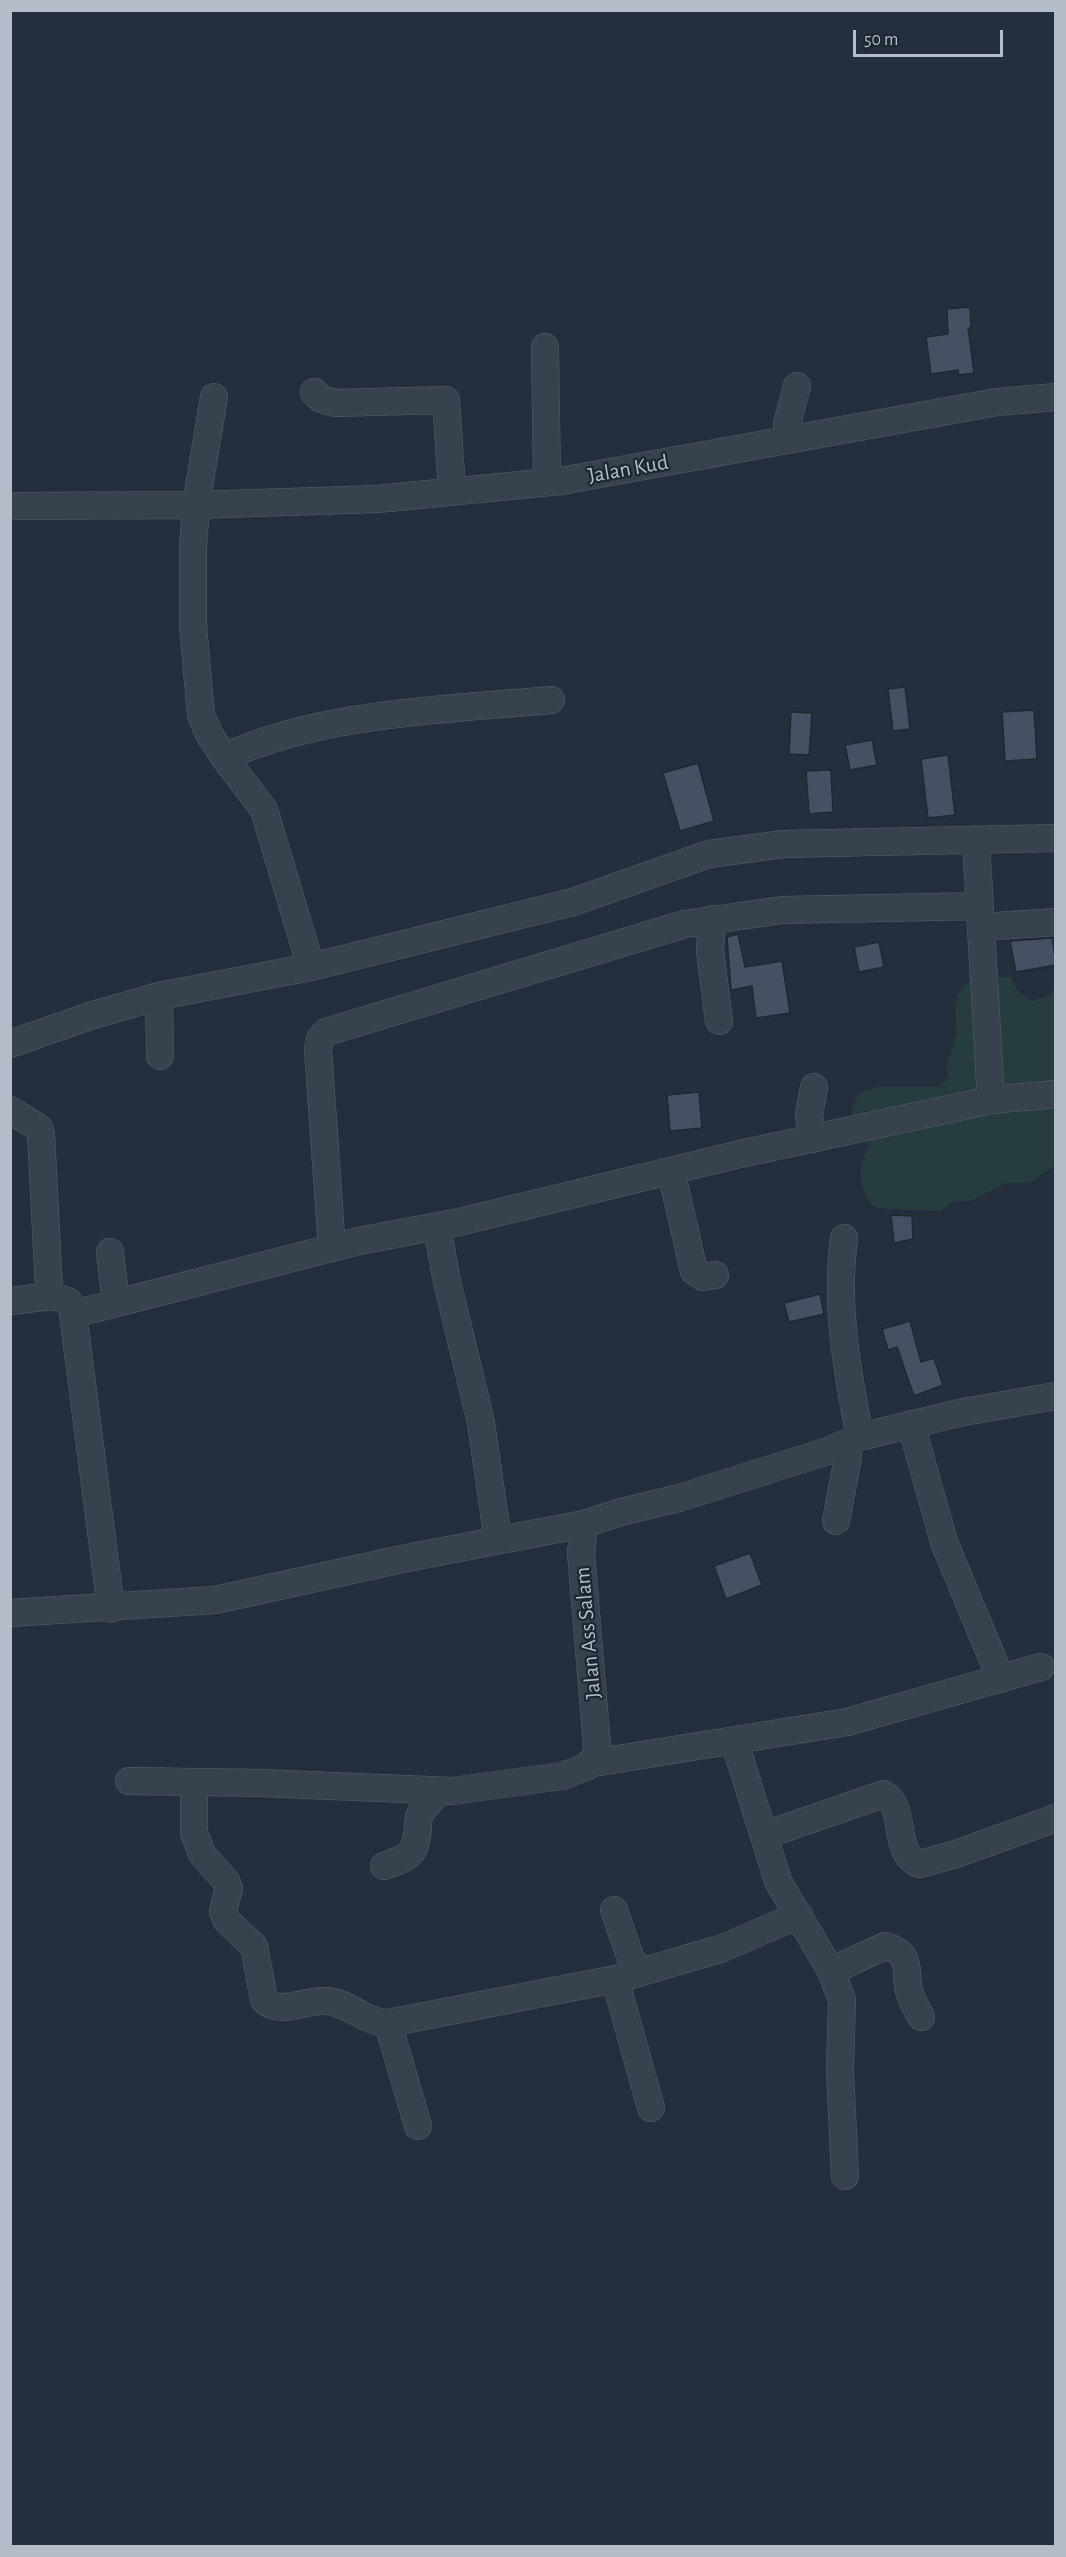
<!DOCTYPE html>
<style>
body{margin:0}
#map{position:relative;width:1066px;height:2557px;overflow:hidden;background:#242f3e;font-family:"Alegreya Sans",sans-serif}
canvas{display:block}
.frame{position:absolute;inset:0;border:12px solid #b4bcc9;pointer-events:none}
.scale{position:absolute;left:853px;top:30px;width:150px;height:27px;box-sizing:border-box;border:3px solid #b4bcc9;border-top:0;padding-left:8px;font-size:18px;line-height:21px;white-space:nowrap;color:#b4bcc9;-webkit-text-stroke:4px #1d2633;paint-order:stroke}
</style>
<div id="map">
<canvas width="1066" height="2557"></canvas>
<div class="frame"></div>
<div class="scale">50 m</div>
</div>
<script>
const ctx = document.querySelector('canvas').getContext('2d');
ctx.lineJoin = 'round';
function fill(path, color) {
  ctx.fillStyle = color;
  ctx.fill(path, 'evenodd');
}
function strokePath(path, color, width, dash) {
  ctx.strokeStyle = color;
  ctx.lineWidth = width;
  ctx.lineCap = dash ? 'butt' : 'round';
  ctx.setLineDash(dash || []);
  ctx.stroke(path);
}
function drawText(font, color, halo, rows, align = 'center') {
  ctx.font = font + ' "Alegreya Sans",sans-serif';
  ctx.lineWidth = 4.5;
  ctx.setLineDash([]);
  ctx.textBaseline = 'middle';
  ctx.strokeStyle = halo;
  ctx.fillStyle = color;
  for (const [text, x, y, turn = 0] of rows) {
    ctx.save();
    ctx.translate(x, y);
    ctx.rotate((+turn || 0) * Math.PI / 180);
    ctx.textAlign = isNaN(turn) ? turn : align;
    if (halo) ctx.strokeText(text, 0, 0);
    ctx.fillText(text, 0, 0);
    ctx.restore();
  }
}
fill(new Path2D(`
 M999,977H1010L1019,993L1034,1001L1051,995L1055,986L1056,1164L1030,1183H1006L970,1201L952,1202L942,1211L886,1209L872,1206C858,1184 856,1166 871,1145C850,1130 846,1115 859,1093L876,1087H940L948,1077C946,1056 952,1054 956,1036C959,1018 948,1002 964,986C974,976 988,983 999,977Z`), '#263c3f');
const building = new Path2D(`
 M970,307L971,328H968L974,373L959,375L958,370L931,374L926,337L948,334L947,309Z
 M905,687L910,729L893,731L888,689Z
 M1034,710L1037,759L1005,761L1002,712Z
 M791,712L812,713L809,755L789,754Z
 M872,740L877,765L850,770L845,745Z
 M948,755L955,815L928,818L921,759Z
 M698,763L714,821L680,831L663,773Z
 M831,770L833,812L809,814L806,771Z
 M738,934L745,967L782,961L790,1013L756,1018L752,986L731,990L727,937Z
 M1052,938L1056,965L1016,972L1010,941Z
 M879,942L884,967L859,972L854,947Z
 M699,1092L702,1128L670,1131L667,1095Z
 M891,1215L912,1216L913,1239L894,1243Z
 M820,1294L824,1314L789,1322L784,1303Z
 M910,1321L921,1362L934,1358L943,1385L914,1396L897,1347L888,1350L882,1329Z
 M750,1553L762,1585L726,1599L714,1566Z`);
fill(building, '#455162');
strokePath(building, '#1f2835', 1.5);
const minor = new Path2D(`
 M545,347L547,482
 M314,392L321,399L335,403L446,400L452,491
 M214,397L196,505L193,548V625L201,715L209,734L224,757L264,810L311,967
 M788,439L787,424L797,386
 M10,506L196,505L377,499L561,481L997,402L1056,397
 M224,757C325,712 442,710 551,700
 M976,841L991,1100
 M712,919L710,951L719,1021
 M981,927L1056,922
 M159,996L160,1056
 M10,1044L90,1016L159,996L311,967L573,902L709,854L784,844L1056,838
 M10,1110L39,1128L41,1134L49,1289L52,1296L68,1301L72,1306L111,1609
 M812,1139L809,1115L814,1087
 M671,1171L694,1271L703,1277L715,1275
 M437,1226L446,1277L481,1423L498,1540
 M844,1238C835,1306 847,1370 860,1437
 M332,1248L318,1050L320,1039L326,1032L685,924L782,910L980,906
 M110,1252L116,1303
 M10,1301L52,1296
 M74,1314L359,1241L459,1222L740,1154L991,1100L1056,1094
 M911,1424L944,1542L1001,1679
 M836,1521L848,1457V1443
 M10,1613L215,1600L407,1558L584,1524L621,1512L679,1498L825,1452L860,1437L963,1412L1056,1396
 M734,1740L778,1881L831,1971L842,2000L840,2071L845,2176
 M593,1763L847,1722L1041,1667
 M129,1781L262,1783L452,1791L562,1776L586,1767L597,1755V1746L581,1553L584,1524
 M194,1782V1833L202,1854L226,1881L229,1888L223,1912L227,1921L254,1946L264,2000C281,2016 306,1999 327,2001C349,2003 366,2023 388,2023L621,1978L723,1948L799,1915
 M765,1835L884,1794C908,1808 891,1854 920,1864L956,1854L1056,1818
 M384,1866C410,1857 415,1856 418,1828C418,1823 418,1818 420,1814C425,1804 433,1803 435,1791
 M614,1910L632,1962L645,1971
 M831,1971L885,1946C914,1954 904,1971 909,1991C911,2000 917,2009 921,2017
 M615,1979L651,2108
 M388,2023L418,2126`);
strokePath(minor, '#565f6c', 28);
strokePath(minor, '#38414e', 27);
drawText('22px', '#b4bcc9', '#1d2633', [
 ["Jalan Kud",628,469,-10],
 ["Jalan Ass Salam",588,1633,-95]
]);
</script>
